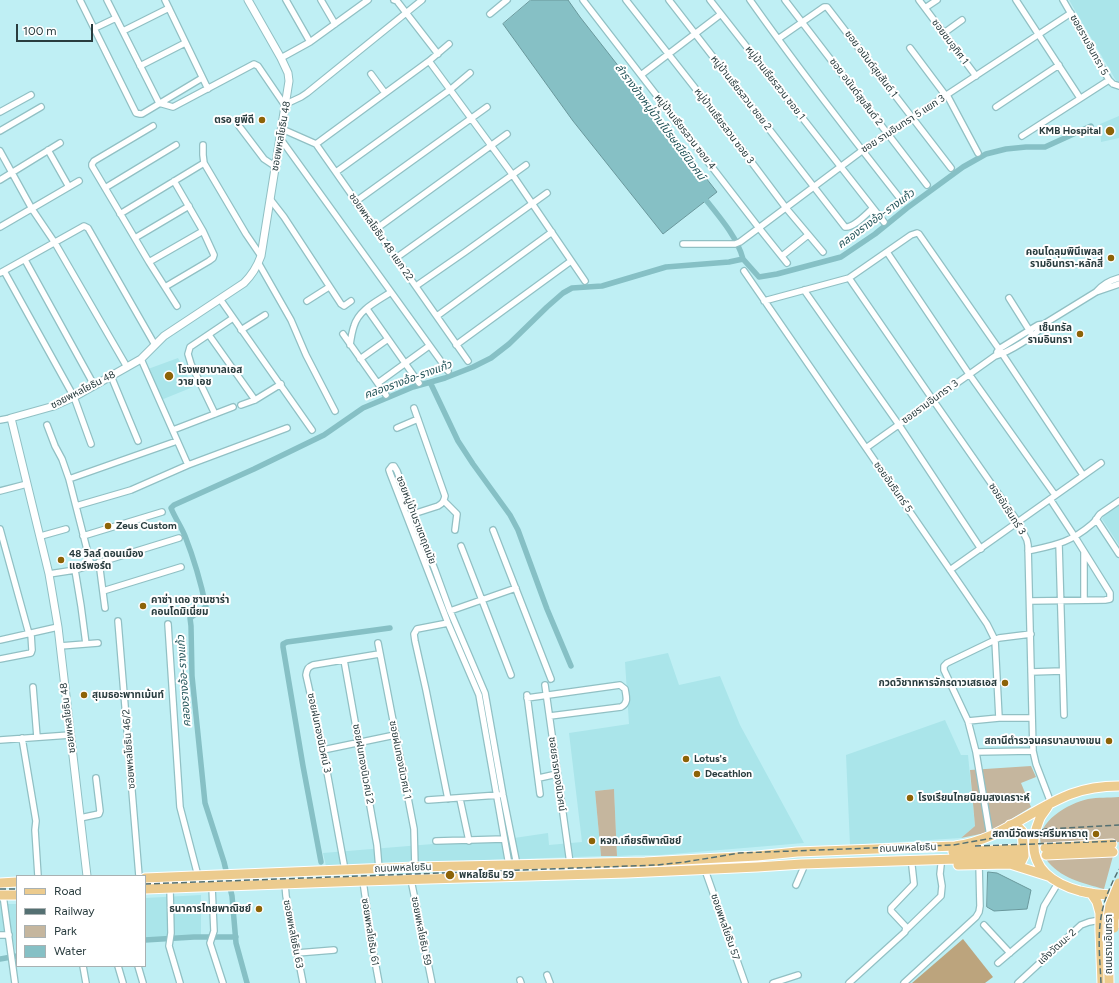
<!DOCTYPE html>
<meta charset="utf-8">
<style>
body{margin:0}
#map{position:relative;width:1119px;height:983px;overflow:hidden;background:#bfeff4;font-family:Figtree,sans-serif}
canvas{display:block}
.legend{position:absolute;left:16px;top:875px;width:130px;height:92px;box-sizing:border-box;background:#fff;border:1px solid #a9b1b2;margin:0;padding:5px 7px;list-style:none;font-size:12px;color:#293c3e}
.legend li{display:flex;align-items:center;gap:8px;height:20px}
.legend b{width:20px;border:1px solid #a9b1b2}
.scale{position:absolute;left:16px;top:24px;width:77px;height:18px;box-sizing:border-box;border:2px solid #293c3e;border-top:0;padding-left:5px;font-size:12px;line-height:14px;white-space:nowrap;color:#293c3e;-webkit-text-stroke:3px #fff;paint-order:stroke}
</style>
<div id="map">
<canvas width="1119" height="983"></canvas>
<ul class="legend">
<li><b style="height:5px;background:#eccb8e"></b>Road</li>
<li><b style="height:5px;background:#547072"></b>Railway</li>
<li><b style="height:11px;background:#c5b69e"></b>Park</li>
<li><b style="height:11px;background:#86c0c5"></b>Water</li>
</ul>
<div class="scale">100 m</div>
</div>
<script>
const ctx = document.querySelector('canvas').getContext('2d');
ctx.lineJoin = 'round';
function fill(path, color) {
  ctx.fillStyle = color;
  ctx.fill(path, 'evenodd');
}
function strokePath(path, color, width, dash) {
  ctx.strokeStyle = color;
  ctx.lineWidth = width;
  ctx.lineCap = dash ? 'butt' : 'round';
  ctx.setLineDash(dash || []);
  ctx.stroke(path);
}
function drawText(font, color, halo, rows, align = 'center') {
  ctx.font = font + ' Figtree,"Noto Sans Thai",sans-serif';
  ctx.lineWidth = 4;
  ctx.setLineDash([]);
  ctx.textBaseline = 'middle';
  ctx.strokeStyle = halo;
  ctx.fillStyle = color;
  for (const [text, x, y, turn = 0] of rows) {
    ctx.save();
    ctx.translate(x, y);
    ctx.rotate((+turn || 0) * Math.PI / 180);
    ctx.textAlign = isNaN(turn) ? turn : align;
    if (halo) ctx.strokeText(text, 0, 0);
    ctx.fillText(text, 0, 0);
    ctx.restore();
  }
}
fill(new Path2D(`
 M1069,0H1119V84H1118Z
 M1119,116V138L1101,142L1100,124Z
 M178,358L193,387L161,400L148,369Z
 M1119,505V545L1102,519L1104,515Z
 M668,653L679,685L720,676L740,725L804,843L660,855H636L617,856L614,789L595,791L601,856L326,866L323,853L433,844V839L465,838L467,843L514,838L548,833L549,845L582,842L569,733L629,724L625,662Z
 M945,720L961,755H968L975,826L961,838L850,845L846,755Z
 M201,895V935L145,939V898Z
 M0,904H17V953H16L11,932H0Z`), '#aae5ea');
fill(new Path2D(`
 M1031,766L1036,777L1021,783L1031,807L990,832L961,838L975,826L970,770Z
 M614,789L617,856H601L595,791Z
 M1119,797V842L1041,845C1035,822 1069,803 1088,799C1098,797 1109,798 1119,797Z
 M1113,856L1104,889C1083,883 1059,878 1046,859Z`), '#c5b69e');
fill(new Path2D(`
 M963,939L993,977L985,983H912Z`), '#bca47d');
const water = new Path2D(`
 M531,0H568L580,17L717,192L663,234L573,121L503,24Z
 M988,872L997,873L1031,890L1027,909L994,911L987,907Z`);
fill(water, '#86c0c5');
strokePath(water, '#6a989c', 1);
strokePath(new Path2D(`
 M702,195C717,214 737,236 743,259
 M430,382L458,441L473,464L510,515L518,530L547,609L571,666
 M321,862L303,766L283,647V644L287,642L390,628
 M145,940L194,937H236
 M0,959L17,956
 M247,983L236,943L232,896L224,862L205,803L192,676L191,626L190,618L206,607C201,583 194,559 185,536C181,526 175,518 171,508L174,505L254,469L324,435L363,408L413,387L445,378L473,367L491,358L509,344L547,307L563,293L572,288L602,286L666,267L729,262L743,259L759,277L777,274L841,257L875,234L907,208L963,167L986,154L1006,149L1026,147H1045L1091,126`), '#86c0c5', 5.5);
const minor = new Path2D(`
 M80,0L136,113L140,114H142L202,78
 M107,0L159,103
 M165,0L208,89
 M286,0L310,42
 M321,0L335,24
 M394,0L397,1L438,54
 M583,0L759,228L787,263
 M626,0L717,116L786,208L823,252
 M669,0L845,227C854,228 866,214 873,208
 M710,0L884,222
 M750,0C798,68 850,135 902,201
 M785,0L927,185
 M919,0L976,76
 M1016,0L1080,98
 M1063,0L1109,80L1113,84L1119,86
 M925,8L937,0
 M490,14L507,0
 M95,28L116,18
 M123,31L169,8
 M944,33L962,20
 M778,39L824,7H827L951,168
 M910,48L946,96
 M281,58L310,42L368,0
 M429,61L512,174L585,281
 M140,66L185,43
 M371,74L385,93
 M641,75L721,14
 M947,95L978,153
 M159,103L173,107L254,64L258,66L286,107
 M286,104L301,97L307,93L422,0
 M996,107L1059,65
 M0,112L31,95
 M153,126L94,161L92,164V166L149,262L177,306
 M239,126L264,159L276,167
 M282,129L316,144L468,361
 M0,131L41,107
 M1022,136L1109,80
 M280,138L448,371
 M316,144L429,61L449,44
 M203,145V155L204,163L246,234L261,256
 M48,150L69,187
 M0,151L32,209L55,243L127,367
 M336,172L451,89L470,73
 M0,180L60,143
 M105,188L176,145
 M270,199L284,217L341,304L344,306L351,301
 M355,202L487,107
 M120,214L204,163
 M0,227L79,181
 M376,229L507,134
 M135,238L189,206
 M683,244H735L740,242L863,150L1071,13
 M887,252L969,374L1055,495
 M782,256L808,235
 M396,258L526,165
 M25,260L94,385
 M149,262L203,231
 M259,264L291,320L306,355L335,411
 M4,271L74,397L91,444
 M744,271L966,593L987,624L995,640L999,718
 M0,273L84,226L88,228L155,345
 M849,278L933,400L1018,522L1027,540L1028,545L1033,751L1036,764L1051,803
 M416,286L465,252L547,193
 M165,287L209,261L213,258L214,255L203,231L174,181
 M804,290L899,425L981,549
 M1096,292C1103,284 1109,281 1119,278
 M1009,298L1031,333
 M220,299L312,430
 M307,301L329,287
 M764,301L849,278L911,235L917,233L919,234L999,349L1083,475
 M367,309L419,383
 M437,316L552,232
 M241,330L265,315
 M343,334L386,395
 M209,335L255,400
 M350,345C351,338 352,332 354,326C359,309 378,301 391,292
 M456,345L571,261
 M997,352L999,349L1033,328L1038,325L1044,324
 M141,359L188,465
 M360,359L388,339
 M111,376L138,441
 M378,383L429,346
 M241,405L255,400L281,384
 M215,414L191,364L188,354L190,347L233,318
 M0,420L11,418
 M47,425L55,446L62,459L69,479L91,565
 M397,428L418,419
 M173,430L233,407
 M866,448L995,356C1007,353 1038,335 1044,324L1096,292L1119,284
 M69,479L177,441
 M0,491L27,484
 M444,501L457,514L455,530
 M76,506L131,490L188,465L287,428
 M410,515L438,506C443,503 444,501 445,496L414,408
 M1096,519L1119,554
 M0,529L29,634
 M493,530L551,679
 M41,536L66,529
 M83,536L162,512
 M1059,544L1064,715
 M461,546L511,675
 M1028,551C1055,545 1070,543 1092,524C1096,521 1097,517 1100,514L1119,501
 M1084,552V600
 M99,562L105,608
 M75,570L81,606L86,644
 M950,570L1101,463
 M49,574L75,570L179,538
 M103,591L181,567
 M1030,601L1105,600L1110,599V593L1075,537L1050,499
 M450,611L516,588
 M118,621L139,876
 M168,624L180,807L198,876
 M0,640L58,627
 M378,643L414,829L415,867
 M60,646L98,643
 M0,659L31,653L32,650L31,634
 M344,660L377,845L379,869
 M1031,672L1062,671
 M545,685L570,863
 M33,687L37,737
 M527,695L540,794
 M527,698L620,685L625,689C626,696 629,703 621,707L550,716
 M968,721L999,718H1032
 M22,738L36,821L35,830L38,876
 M0,740L70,735
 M323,750L395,735
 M976,752L1033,751
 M539,778L557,774
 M448,799L426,690L415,641L414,634L417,629L448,623
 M460,799L469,841
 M428,800L499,795
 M80,818L99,814L100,811L96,778
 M990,836L976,752L968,721L944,670V666L947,663L999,638L1031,634
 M436,841L504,839
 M509,865L479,695L448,623L390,473L389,470L392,466H394L397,471L413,514L435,570L450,611L485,693L503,795L517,865
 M345,870L323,750L306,675C307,669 308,667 313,665L379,654
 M705,870L745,983
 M411,880L432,983
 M363,881L372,945L379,983
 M285,884L286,896L303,983
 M796,885L803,869
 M212,887L214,931L210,943L223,983
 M170,888L171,933L169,946L180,983
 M3,895L15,983
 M984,925L1010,953
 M906,930L941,896L942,886L940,874L941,865
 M0,935H9
 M297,953L334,950
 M998,963L1038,929L1044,906L1058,883
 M83,966L86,983
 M118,966L123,983
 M138,966L143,983
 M547,975L550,983
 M520,980L521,983
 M773,983L798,975
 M849,983L905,932L906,927L891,911V908L914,884L912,866
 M904,983L976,917L979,912L980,906L979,864
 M1018,983L1081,925L1089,922L1100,920`);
const tertiary = new Path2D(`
 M87,876L58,627L49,574L11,418L54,406L74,397L127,367L141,359L164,336L244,283C252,275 257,267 261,256L289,81L288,73L281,58L248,0`);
const primary = new Path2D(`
 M1048,806C1046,810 1042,814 1040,818C1037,825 1035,832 1034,839C1031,869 1054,884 1080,891C1093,894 1105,896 1119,894
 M1010,825L1019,828L1022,831L1024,856L1021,862L1012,864
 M1045,848L1112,844
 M953,852L1017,849
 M1046,855L1113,852
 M958,865L1010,864L1048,876
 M145,878L415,867L645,862L757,856L797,852L955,846C998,841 1031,809 1071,794C1087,788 1103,786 1119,786
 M0,883L17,882
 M145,889L363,881L627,873L757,867L802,864L1018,857
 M1091,893L1097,902L1100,913V930L1102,983
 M0,895H17`);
strokePath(minor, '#91c0c4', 8);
strokePath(tertiary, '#91c0c4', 9);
strokePath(primary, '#fff', 11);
strokePath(minor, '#fff', 5.5);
strokePath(tertiary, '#fff', 7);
strokePath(primary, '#eccb8e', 9);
strokePath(new Path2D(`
 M975,846L1119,841
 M145,884L657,865L685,862L739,853L953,845L1046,829L1119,825
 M0,889H17
 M1101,983C1100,960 1097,935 1102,912C1105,897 1112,883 1119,869`), '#547072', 1.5, [6, 3]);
const primaryBridge = new Path2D(`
 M1114,928V920L1119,898
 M1109,983L1108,918L1110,905L1119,883`);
strokePath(primaryBridge, '#fff', 11, []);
strokePath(primaryBridge, '#eccb8e', 9);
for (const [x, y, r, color] of [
 [262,120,4,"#8d6307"],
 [1110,131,5,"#8d6307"],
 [1111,258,4,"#8d6307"],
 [1080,334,4,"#8d6307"],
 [169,376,5,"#8d6307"],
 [108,526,4,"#8d6307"],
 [61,560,4,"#8d6307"],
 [143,606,4,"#8d6307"],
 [1005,683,4,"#8d6307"],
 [84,695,4,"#8d6307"],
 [1109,741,4,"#8d6307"],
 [686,759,4,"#8d6307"],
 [697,774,4,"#8d6307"],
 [910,798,4,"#8d6307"],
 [1096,834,4,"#8d6307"],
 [592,841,4,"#8d6307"],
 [450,875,5,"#8d6307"],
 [259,909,4,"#8d6307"]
]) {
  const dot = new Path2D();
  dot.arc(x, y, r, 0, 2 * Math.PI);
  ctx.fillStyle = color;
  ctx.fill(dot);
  strokePath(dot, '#fff', 1.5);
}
drawText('10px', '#293c3e', '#fff', [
 ["ซอยชมอุทิศ 1",950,42,53],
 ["ซอยรามอินทรา 5",1089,45,61],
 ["ซอย อนันต์สุขสันต์ 1",871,64,53],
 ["หมู่บ้านเธียรสวน ซอย 1",775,83,52],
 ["ซอย อนันต์สุขสันต์ 2",856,92,53],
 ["หมู่บ้านเธียรสวน ซอย 2",741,93,52],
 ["ซอย รามอินทรา 5 แยก 3",903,124,-33],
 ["หมู่บ้านเธียรสวน ซอย 3",724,126,53],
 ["หมู่บ้านเธียรสวน ซอย 4",685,132,52],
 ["ซอยพหลโยธิน 48",281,136,-80],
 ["ซอยพหลโยธิน 48 แยก 22",381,237,55],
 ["ซอยพหลโยธิน 48",83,390,-27],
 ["ซอยรามอินทรา 3",930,402,-36],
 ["ซอยอัมรินทร์ 5",893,487,55],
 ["ซอยอัมรินทร์ 3",1007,509,57],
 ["ซอยหมู่บ้านราชตฤณมัย",416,520,69],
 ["ซอยพหลโยธิน 48",68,718,-97],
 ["ซอยฝนทองนิเวศน์ 3",319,733,78],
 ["ซอยพหลโยธิน 46/2",129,749,-94],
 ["ซอยฝนทองนิเวศน์ 1",400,760,79],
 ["ซอยฝนทองนิเวศน์ 2",363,764,80],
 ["ซอยธารทองนิเวศน์",557,774,82],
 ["ถนนพหลโยธิน",908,848,-2],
 ["ถนนพหลโยธิน",403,868,-2],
 ["ซอยพหลโยธิน 57",725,927,71],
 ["ซอยพหลโยธิน 59",421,931,79],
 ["ซอยพหลโยธิน 61",370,932,81],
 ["ซอยพหลโยธิน 63",293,934,79],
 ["ถนนรามอินทรา",1109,944,-90],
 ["แจ้งวัฒนะ 2",1057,947,-42]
]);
drawText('bold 10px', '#293c3e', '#fff', [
 ["ตรอ ยูพีดี",254,120,"right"],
 ["KMB Hospital",1101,131,"right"],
 ["คอนโดลุมพินีเพลส",1103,252,"right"],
 ["รามอินทรา-หลักสี่",1103,264,"right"],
 ["เซ็นทรัล",1072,328,"right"],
 ["รามอินทรา",1072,340,"right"],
 ["โรงพยาบาลเอส",178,370],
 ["วาย เอช",178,382],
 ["Zeus Custom",116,526],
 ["48 วิลล์ ดอนเมือง",69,554],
 ["แอร์พอร์ต",69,566],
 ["คาซ่า เดอ ซานซาร่า",151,600],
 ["คอนโดมิเนี่ยม",151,612],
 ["กวดวิชาทหารจักรดาวเสธเอส",997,683,"right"],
 ["สุเมธอะพาทเม้นท์",92,695],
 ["สถานีตำรวจนครบาลบางเขน",1101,741,"right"],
 ["Lotus's",694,759],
 ["Decathlon",705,774],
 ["โรงเรียนไทยนิยมสงเคราะห์",918,798],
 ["สถานีวัดพระศรีมหาธาตุ",1088,834,"right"],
 ["หจก.เกียรติพาณิชย์",600,841],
 ["พหลโยธิน 59",459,875],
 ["ธนาคารไทยพาณิชย์",251,909,"right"]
], 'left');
drawText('italic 11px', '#225459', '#fff', [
 ["ลำรางข้างหมู่บ้านไปรษณีย์นิเวศน์",660,122,53],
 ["คลองรางอ้อ-รางแก้ว",876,219,-36],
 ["คลองรางอ้อ-รางแก้ว",408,380,-20],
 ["คลองรางอ้อ-รางแก้ว",184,681,-94]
]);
</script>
